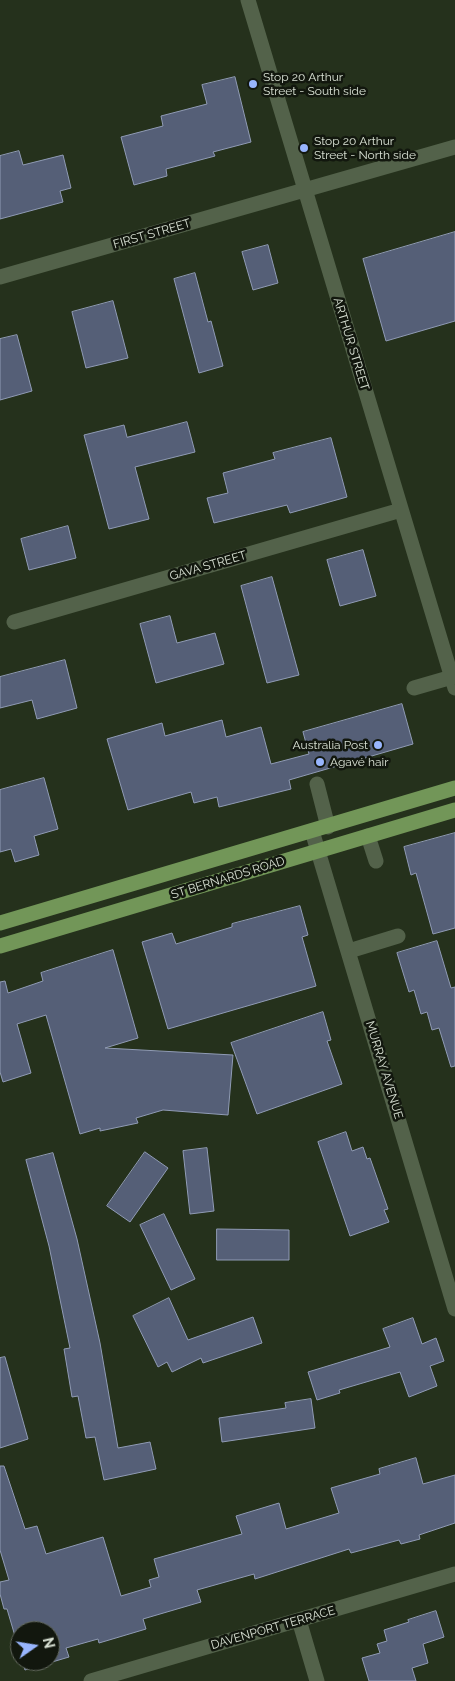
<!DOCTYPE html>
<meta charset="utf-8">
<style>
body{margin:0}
#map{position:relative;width:455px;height:1681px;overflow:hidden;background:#25311c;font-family:Raleway,sans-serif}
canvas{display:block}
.north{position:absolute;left:10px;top:1621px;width:50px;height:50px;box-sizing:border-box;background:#12170e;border:1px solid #62685d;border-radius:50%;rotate:77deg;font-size:14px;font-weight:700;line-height:20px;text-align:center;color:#d9e1d4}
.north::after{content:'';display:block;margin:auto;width:18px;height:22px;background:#98b5fd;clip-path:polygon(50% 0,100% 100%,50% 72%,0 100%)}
</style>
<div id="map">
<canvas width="455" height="1681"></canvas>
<div class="north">N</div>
</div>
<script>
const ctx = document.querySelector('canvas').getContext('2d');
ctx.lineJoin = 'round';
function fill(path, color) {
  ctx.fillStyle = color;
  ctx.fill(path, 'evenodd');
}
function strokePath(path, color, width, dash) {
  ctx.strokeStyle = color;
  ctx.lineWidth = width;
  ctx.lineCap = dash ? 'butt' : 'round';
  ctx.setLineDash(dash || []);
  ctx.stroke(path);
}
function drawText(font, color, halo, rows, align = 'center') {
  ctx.font = font + ' Raleway,sans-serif';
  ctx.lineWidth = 5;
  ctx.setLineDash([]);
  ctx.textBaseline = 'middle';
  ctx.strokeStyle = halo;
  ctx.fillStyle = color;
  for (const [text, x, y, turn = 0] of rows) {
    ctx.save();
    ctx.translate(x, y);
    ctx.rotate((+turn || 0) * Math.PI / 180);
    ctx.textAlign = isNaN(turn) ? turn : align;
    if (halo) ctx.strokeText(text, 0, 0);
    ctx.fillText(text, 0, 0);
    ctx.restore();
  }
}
const building = new Path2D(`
 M235,77L251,142L213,152L215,156L166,169L167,176L134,185L121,137L163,126L161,116L207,104L202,85Z
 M19,151L23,165L63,155L71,188L60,191L63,202L0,219V156Z
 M455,232V321L386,341L363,259Z
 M268,245L278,283L253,290L242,252Z
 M195,273L208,322L211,321L223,366L199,373L174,279Z
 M113,301L128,358L86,368L72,312Z
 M17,335L32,391L0,400V339Z
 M187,422L195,452L135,467L149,519L109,529L84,435L124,425L127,437Z
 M331,438L347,497L290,513L287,505L214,523L207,498L228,493L223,473L275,459L273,453Z
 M68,526L76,558L29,570L21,539Z
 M363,550L376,596L340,606L327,560Z
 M272,577L299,675L267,683L241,586Z
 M170,616L177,643L215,633L224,664L156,683L140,624Z
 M65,660L77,708L37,719L32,700L0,708V677Z
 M402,704L413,744L289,780L291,789L219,807L217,797L194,803L191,792L128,810L107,739L162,723L165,736L222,720L226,737L261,727L271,764L309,754L303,732Z
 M44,778L58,829L34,836L39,855L15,862L11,849L0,852V790Z
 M455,833V928L433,934L416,873L411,875L404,847Z
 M300,906L308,935L302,937L316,986L168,1029L142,942L172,933L176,944L232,927V924Z
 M437,941L451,988L455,987V1066L451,1067L439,1028L432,1030L427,1012L421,1014L414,990L409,992L397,953Z
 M113,950L138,1038L105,1048L233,1055L228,1115L163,1110L136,1118L138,1123L100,1131V1128L80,1134L46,1015L17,1024L31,1073L3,1082L0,1072V982L5,981L8,993L43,981L41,973Z
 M323,1012L331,1040L327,1041L342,1084L257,1114L231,1043Z
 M346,1132L352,1151L363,1147L367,1159L370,1158L388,1209L384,1210L389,1222L350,1236L318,1142Z
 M207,1148L214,1211L190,1214L183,1151Z
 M145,1152L168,1168L130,1222L107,1206Z
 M53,1153L77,1239L100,1343L118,1448L150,1442L156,1469L104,1480L95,1437L86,1438L78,1396L72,1397L64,1349L70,1348L49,1246L26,1160Z
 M164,1214L195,1279L171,1290L140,1225Z
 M217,1229L289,1230V1260H217Z
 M169,1298L188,1340L253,1317L262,1343L203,1363L201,1358L172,1372L167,1362L158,1367L133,1316Z
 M413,1318L422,1344L436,1338L444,1361L430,1366L437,1386L409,1397L400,1372L339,1390L340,1393L317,1400L308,1372L390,1347L383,1329Z
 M5,1357L28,1439L0,1448V1358Z
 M311,1399L315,1428L222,1442L219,1418L286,1408L285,1403Z
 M416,1458L423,1484L455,1475V1523L419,1535L420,1539L401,1544L399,1540L351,1553L349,1549L255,1579L254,1574L197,1590L201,1602L143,1619L146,1629L99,1643L98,1639L66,1648L69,1657L25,1670L22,1661H50V1631H20V1653L7,1609H4L0,1594V1582L9,1580L0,1550V1466H4L25,1529L37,1526L46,1554L103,1537L121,1596L151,1587L149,1580L159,1577L154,1559L242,1534L236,1516L279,1503L286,1529L339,1513L331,1488L380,1474L379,1469Z
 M436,1611L444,1637L423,1644L428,1663L412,1668L416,1681H369L362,1658L380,1653L377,1644L387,1641L384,1630L409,1622L408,1620Z`);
fill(building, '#555f77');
strokePath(building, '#909bb5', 1);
strokePath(new Path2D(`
 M248,0L455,688
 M0,277L455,147
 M14,622L401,510
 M414,688L452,677
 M317,784L328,827
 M312,831L455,1309
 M368,836L376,861
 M349,951L398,936
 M299,1620L317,1681
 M91,1681L455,1574`), '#53624a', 15);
strokePath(new Path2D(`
 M0,923L455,788
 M0,946L455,810`), '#729658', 15);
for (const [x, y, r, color] of [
 [253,84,5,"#98b5fd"],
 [304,148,5,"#98b5fd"],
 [378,745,5,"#98b5fd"],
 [320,762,5,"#98b5fd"]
]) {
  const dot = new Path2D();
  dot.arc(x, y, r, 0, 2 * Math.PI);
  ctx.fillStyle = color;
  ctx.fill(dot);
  strokePath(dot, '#12170e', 2);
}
drawText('12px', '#d9e1d4', '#12170e', [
 ["Stop 20 Arthur",263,77],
 ["Street - South side",263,91],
 ["Stop 20 Arthur",314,141],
 ["Street - North side",314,155],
 ["Australia Post",368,745,"right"],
 ["Agavé hair",330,762]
], 'left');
drawText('12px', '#d9e1d4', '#12170e', [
 ["FIRST STREET",152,234,-16],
 ["ARTHUR STREET",351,344,73],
 ["GAVA STREET",208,566,-16],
 ["ST BERNARDS ROAD",228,878,-17],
 ["MURRAY AVENUE",384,1070,73],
 ["DAVENPORT TERRACE",273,1628,-16]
]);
</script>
